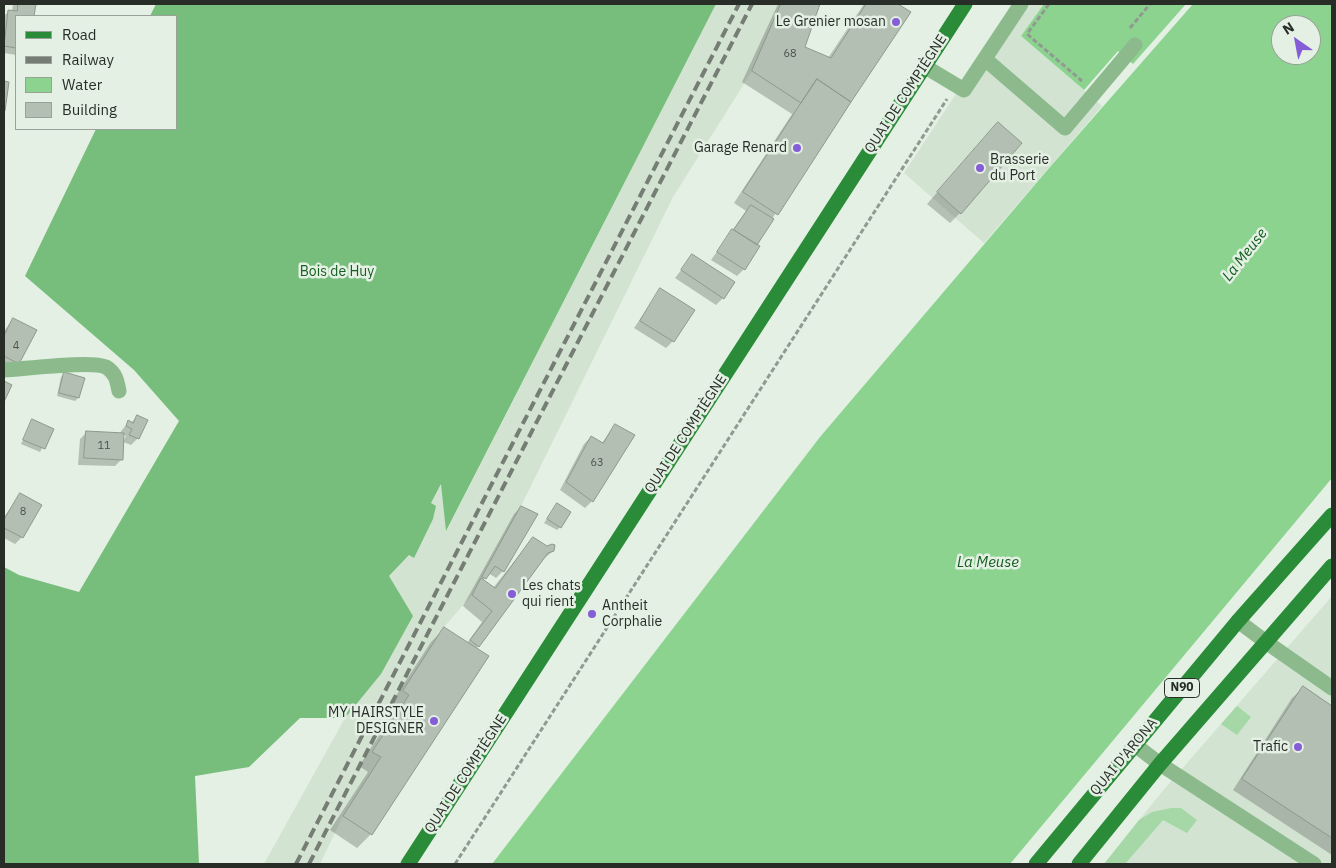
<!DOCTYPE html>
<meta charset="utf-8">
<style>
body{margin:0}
#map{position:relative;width:1336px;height:868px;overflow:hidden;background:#e3f0e3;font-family:"IBM Plex Sans",sans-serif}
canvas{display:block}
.frame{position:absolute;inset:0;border:5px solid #282d28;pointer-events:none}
.legend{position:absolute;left:15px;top:15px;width:162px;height:115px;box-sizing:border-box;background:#e3f0e3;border:1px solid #98a298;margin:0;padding:6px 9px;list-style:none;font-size:15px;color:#282d28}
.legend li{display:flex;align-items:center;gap:10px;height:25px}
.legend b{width:25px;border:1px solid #98a298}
.north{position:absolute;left:1271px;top:15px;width:50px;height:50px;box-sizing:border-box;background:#e3f0e3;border:1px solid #98a298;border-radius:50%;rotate:327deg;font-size:14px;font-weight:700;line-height:20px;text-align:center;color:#282d28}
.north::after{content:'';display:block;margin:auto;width:18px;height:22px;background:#855dd7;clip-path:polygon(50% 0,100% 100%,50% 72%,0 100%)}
</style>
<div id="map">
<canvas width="1336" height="868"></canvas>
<div class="frame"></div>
<ul class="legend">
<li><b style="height:6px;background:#2a8c38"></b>Road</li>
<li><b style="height:6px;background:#757d75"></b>Railway</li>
<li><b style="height:14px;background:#8cd390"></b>Water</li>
<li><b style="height:14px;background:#b3bfb3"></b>Building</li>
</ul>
<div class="north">N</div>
</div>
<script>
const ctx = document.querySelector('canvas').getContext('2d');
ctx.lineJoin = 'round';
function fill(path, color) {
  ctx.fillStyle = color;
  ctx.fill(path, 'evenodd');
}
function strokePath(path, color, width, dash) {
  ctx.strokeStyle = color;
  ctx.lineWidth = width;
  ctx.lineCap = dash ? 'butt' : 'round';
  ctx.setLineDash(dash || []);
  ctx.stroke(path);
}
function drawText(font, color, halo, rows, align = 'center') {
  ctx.font = font + ' "IBM Plex Sans",sans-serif';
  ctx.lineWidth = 5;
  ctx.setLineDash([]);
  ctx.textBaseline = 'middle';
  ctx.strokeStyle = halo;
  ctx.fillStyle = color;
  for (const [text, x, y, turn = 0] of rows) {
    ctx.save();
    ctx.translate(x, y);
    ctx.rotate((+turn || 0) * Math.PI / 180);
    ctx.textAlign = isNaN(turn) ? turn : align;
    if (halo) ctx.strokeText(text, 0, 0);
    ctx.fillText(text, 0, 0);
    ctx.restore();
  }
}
fill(new Path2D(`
 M716,4H781L752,71L673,197L521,506L472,595L444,627L403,691L409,695L372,751L381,757L343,816L320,864H264L345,718L381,674L389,576L409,555L413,557L431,503L442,483L447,530Z
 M1015,4H1044L1021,36L1102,106L984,243L904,173Z
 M1332,596V864H1104L1161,793Z`), '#d2e3d2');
fill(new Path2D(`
 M1237,706L1251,717L1237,735L1221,724Z
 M1171,808H1181L1197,820L1187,833L1163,820L1125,864H1104L1139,820L1152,812Z`), '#a5d8a6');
fill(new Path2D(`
 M156,4H716L446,531L441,484L431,503L436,506L433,519L414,558L409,555L389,576L413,616L381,674L345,718H300L249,767L195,776L199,864H4V567L19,575L79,592L179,421L134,370L25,276L96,129H176V16H150Z`), '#77bd7b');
fill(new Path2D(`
 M1044,4H1186L1133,64L1118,51L1084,90L1021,36Z
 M1193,4H1332V478L1010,864H492L820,437L1050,167ZM1281,25H1311V55H1281Z`), '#8cd390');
fill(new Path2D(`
 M13,4H35L33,16H16V55L4,53V16L9,11H12Z
 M778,4H819L804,47L828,58L864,4H896L909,12L772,219L744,269L737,276L711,260L746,211L734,203L792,114L742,82Z
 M988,134L960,213L950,223L927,204Z
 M693,255L723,298L716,305L675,278Z
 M661,289L673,341L666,348L634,328Z
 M13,319L18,363L4,366V331Z
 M65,374L78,398L75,401L57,396L61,377Z
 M137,416L138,438L131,445L123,442L126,436L123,434L122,459L115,466L78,465L80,439L87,432L119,434L129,421L131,423Z
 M33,421L52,430L40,452L21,444Z
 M615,425L633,436L592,501L585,508L560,490L584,444L591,437L602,443Z
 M20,494L22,537L15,544L4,538V517Z
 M557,505L560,527L557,530L544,523Z
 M521,507L503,571L496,578L488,573L483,580L493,588L533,538L553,551L540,562L476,649L371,834L357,848L330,830L368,772L359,766L396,710L390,705L431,642L444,629L467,643L482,622L463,606L514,514Z
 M1303,688L1332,707V855L1233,790L1292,698Z`), '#0003');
const building = new Path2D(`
 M18,4H36L34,16H16V48L4,46L8,10L17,11Z
 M781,4H820L805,47L831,58L866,4H898L911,12L851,102L817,79L801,103L752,71Z
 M817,79L851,102L778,215L743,192Z
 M4,81L9,82L5,111H4Z
 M998,122L1022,143L961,214L937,192Z
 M751,205L774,219L757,245L734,230Z
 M732,229L760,246L745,270L717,252Z
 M692,254L735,282L724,299L681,270Z
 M660,288L695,310L674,342L640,321Z
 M13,318L37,330L19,364L4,356V336Z
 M64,372L85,378L79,398L59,393Z
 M4,381L12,385L4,402Z
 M137,415L148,420L139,439L129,435L132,429L126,426L128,420L133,423Z
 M32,419L54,429L45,449L23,440Z
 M615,424L635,435L593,502L566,482L591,436L603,443Z
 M86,431L124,433L123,460L84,458Z
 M20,493L42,505L23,538L4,528V520Z
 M557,503L571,512L561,528L547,519Z
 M521,506L538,514L504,572L495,566L486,579L482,577Z
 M533,537L547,546L552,544L555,545L554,551L548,553L479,647L470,640L492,611L472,595L481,578L495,588Z
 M444,627L489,656L372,835L343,816L381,757L372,752L409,695L403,691Z
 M1303,686L1332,706V838L1242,779Z`);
fill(building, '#b3bfb3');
strokePath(building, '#8d998d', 1);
strokePath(new Path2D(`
 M1049,4L1027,34L1082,81
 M1130,28L1150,4
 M455,864L947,99`), '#909a90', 3, [5, 2.5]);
strokePath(new Path2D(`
 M985,59L1065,128L1135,45
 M924,66L964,90L1021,4
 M4,370C24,369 92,360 106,367C116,373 117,381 119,391
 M1238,621L1266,642L1332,688
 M1135,745L1160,764L1314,864`), '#8cba8d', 15);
strokePath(new Path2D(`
 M408,864L965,4
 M1036,864L1238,621L1332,515
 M1079,864L1160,764L1332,566`), '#2a8c38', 15);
strokePath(new Path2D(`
 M296,864L739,4
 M309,864L752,4`), '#757d75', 4, [10, 5]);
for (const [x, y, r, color] of [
 [896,22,5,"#855dd7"],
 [797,148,5,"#855dd7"],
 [980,168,5,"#855dd7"],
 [512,594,5,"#855dd7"],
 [592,614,5,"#855dd7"],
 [434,721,5,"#855dd7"],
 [1298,747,5,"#855dd7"]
]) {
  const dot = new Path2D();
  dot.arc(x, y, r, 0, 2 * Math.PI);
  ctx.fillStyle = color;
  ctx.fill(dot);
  strokePath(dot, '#e3f0e3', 2);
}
drawText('11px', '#4b524b', null, [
 ["68",790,54],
 ["4",16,346],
 ["11",104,446],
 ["63",597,463],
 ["8",23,512]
]);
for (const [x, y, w] of [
 [1182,688,35]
]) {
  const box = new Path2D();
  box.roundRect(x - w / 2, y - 9.5, w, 19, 4);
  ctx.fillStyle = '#e3f0e3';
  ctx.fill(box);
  strokePath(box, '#282d28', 1);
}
drawText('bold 12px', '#282d28', null, [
 ["N90",1182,688]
]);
drawText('14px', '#282d28', '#e3f0e3', [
 ["Le Grenier mosan",886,22],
 ["Garage Renard",787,148],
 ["Brasserie",990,160,"left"],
 ["du Port",990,176,"left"],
 ["Les chats",522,586,"left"],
 ["qui rient",522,602,"left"],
 ["Antheit",602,606,"left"],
 ["Corphalie",602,622,"left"],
 ["MY HAIRSTYLE",424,713],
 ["DESIGNER",424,729],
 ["Trafic",1288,747]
], 'right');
drawText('14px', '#282d28', '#e3f0e3', [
 ["QUAI DE COMPIÈGNE",906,94,-57],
 ["QUAI DE COMPIÈGNE",686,434,-57],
 ["QUAI D'ARONA",1124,757,-50],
 ["QUAI DE COMPIÈGNE",466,774,-57]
]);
drawText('14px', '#155f21', '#e3f0e3', [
 ["Bois de Huy",337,272]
]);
drawText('italic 15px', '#135d1f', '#e3f0e3', [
 ["La Meuse",1245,255,-52],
 ["La Meuse",988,563]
]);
</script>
